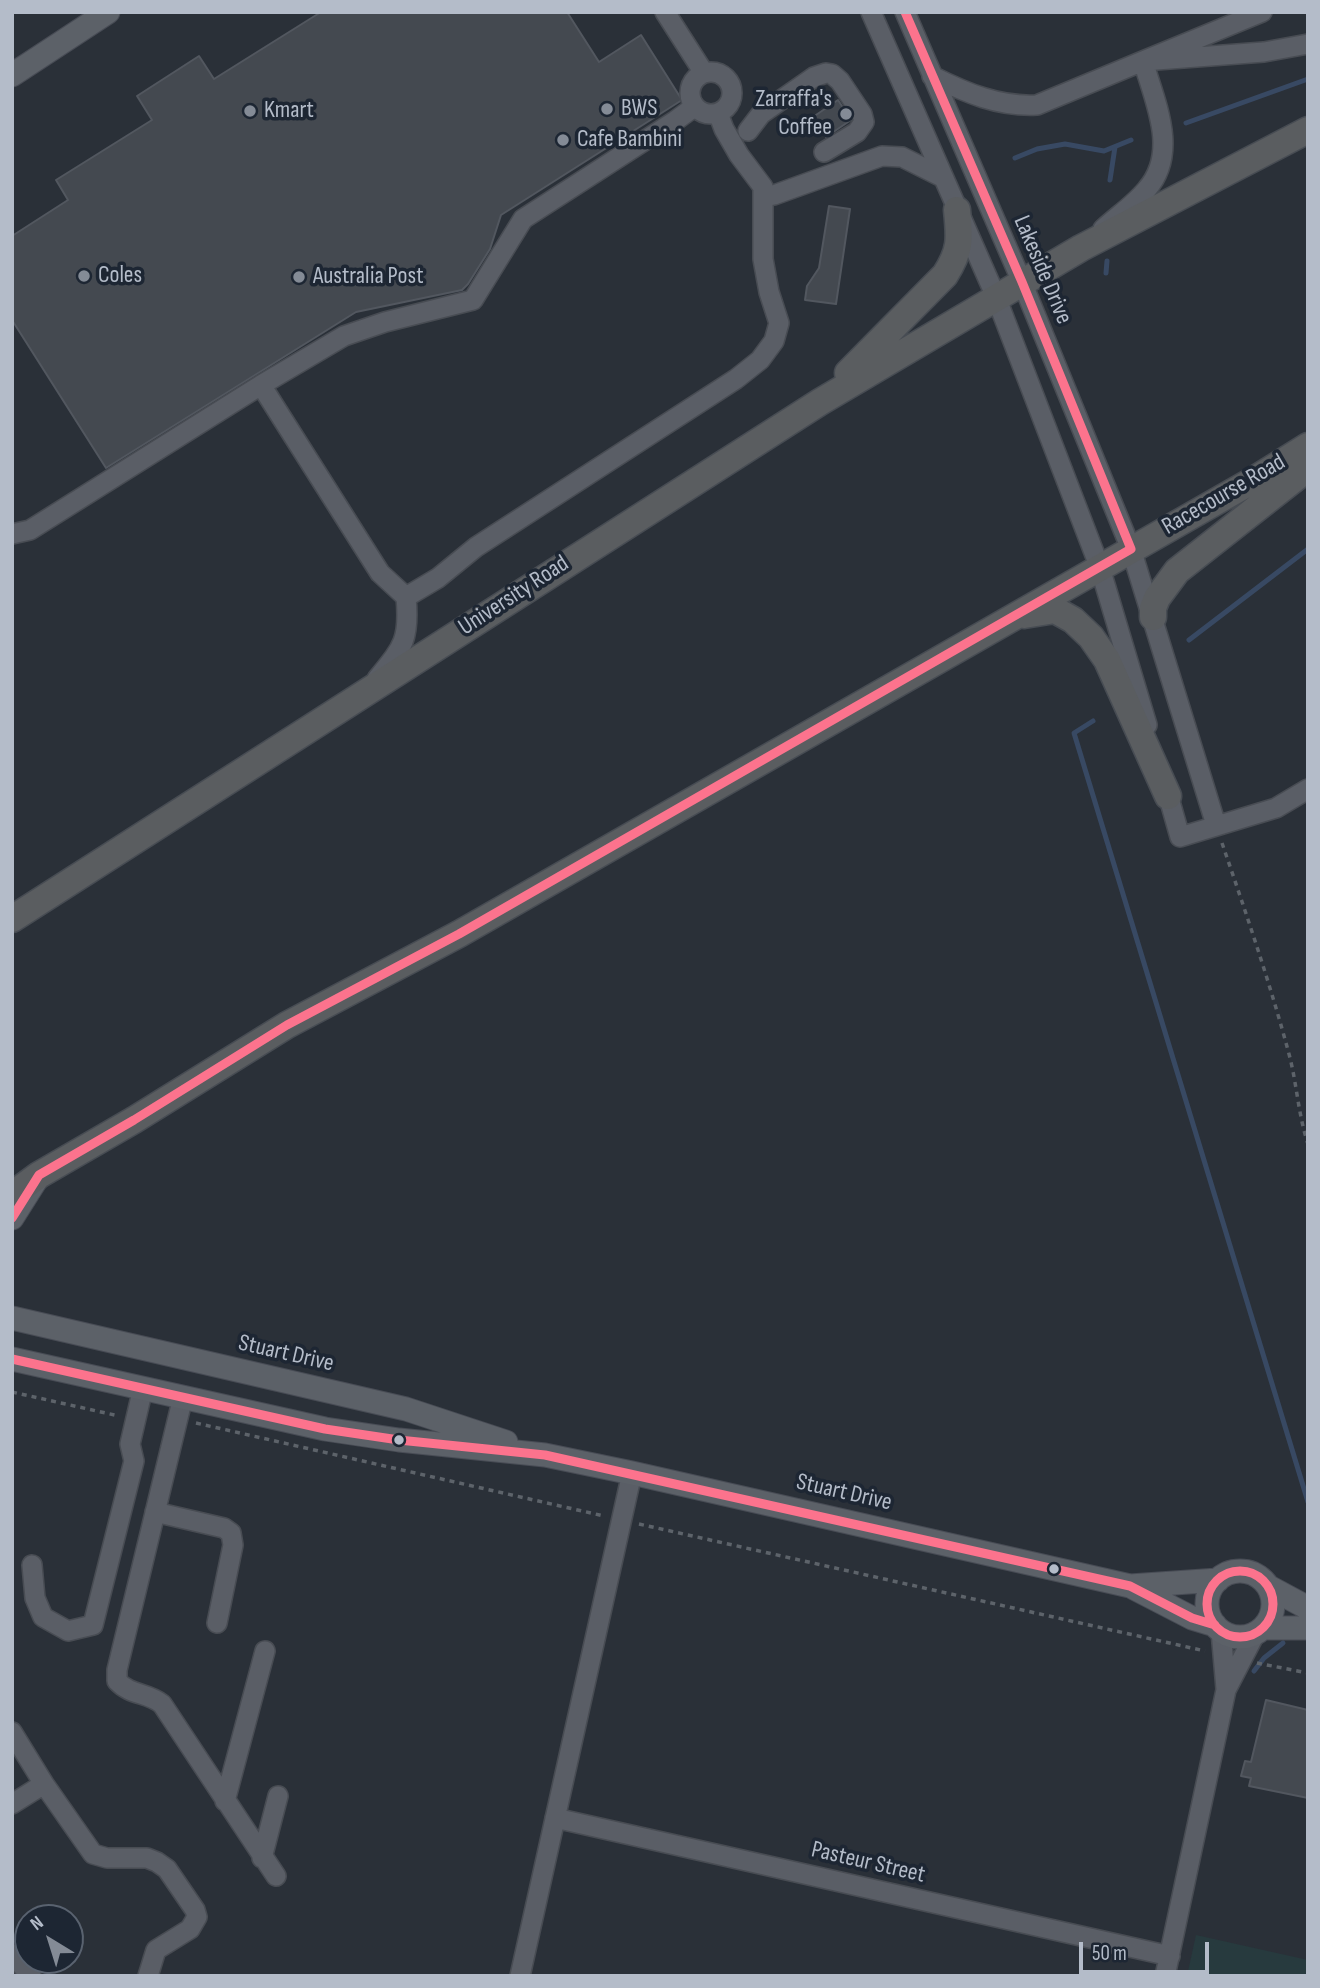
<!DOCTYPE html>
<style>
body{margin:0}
#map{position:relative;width:1320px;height:1988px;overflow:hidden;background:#2a3038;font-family:"Sofia Sans Condensed",sans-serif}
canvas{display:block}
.frame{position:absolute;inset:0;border:14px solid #b4bcc9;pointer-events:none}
.north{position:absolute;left:14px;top:1904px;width:70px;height:70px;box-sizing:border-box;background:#1d2633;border:2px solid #59626f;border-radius:50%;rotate:322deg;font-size:19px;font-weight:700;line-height:28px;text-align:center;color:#b4bcc9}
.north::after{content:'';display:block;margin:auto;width:24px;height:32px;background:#848b96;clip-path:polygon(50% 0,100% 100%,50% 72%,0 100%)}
.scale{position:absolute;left:1079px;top:1942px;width:130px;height:32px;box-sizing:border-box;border:4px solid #b4bcc9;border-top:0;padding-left:9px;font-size:21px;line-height:24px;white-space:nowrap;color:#b4bcc9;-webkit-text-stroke:5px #1d2633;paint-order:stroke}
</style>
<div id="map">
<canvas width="1320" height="1988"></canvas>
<div class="frame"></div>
<div class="north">N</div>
<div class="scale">50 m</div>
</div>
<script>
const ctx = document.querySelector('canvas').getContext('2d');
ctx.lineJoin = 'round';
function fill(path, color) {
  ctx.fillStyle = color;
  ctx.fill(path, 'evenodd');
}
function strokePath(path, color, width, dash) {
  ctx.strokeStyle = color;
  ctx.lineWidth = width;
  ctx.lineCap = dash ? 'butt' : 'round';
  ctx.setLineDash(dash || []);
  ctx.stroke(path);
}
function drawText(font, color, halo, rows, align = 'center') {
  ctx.font = font + ' "Sofia Sans Condensed",sans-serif';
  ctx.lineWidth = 7;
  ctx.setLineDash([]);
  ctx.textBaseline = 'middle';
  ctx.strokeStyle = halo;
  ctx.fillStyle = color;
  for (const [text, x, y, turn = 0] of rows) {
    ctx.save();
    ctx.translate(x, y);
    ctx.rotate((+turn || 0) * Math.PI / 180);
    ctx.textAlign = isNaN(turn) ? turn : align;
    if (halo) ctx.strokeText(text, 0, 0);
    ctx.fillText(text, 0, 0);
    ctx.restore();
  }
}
fill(new Path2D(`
 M1196,1935L1308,1960V1976H1187Z`), '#273a3e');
strokePath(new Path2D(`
 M1186,123L1308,79
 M1015,158L1037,149L1065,144L1104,151L1131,140
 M1110,180L1115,147
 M1106,273L1107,261
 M1189,640L1308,549
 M1093,721L1074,733L1308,1502
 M1254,1671L1264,1658L1283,1643`), '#384963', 5);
const building = new Path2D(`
 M321,12H567L599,62L641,35L682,100L501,215L490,249L468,284L462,290L356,312L106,468L12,320V236L68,200L56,180L152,120L137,96L199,56L214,79Z
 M838,100L851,120L826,137L813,117Z
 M829,206L850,209L836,304L805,300L807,286L819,268Z
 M1266,1700L1308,1710V1798L1249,1786L1251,1778L1241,1776L1245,1761L1251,1762Z`);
fill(building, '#444950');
strokePath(building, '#52575f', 2);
const minor = new Path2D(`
 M665,12L704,73
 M871,12L996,297L1100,568L1147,725
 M905,12L1022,282L1131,549L1216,825
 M690 93a21 21 0 1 1 42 0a21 21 0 1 1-42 0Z
 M932,76C966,93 999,107 1037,105L1143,61L1264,52L1308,44
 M694,107L675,121L523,219L473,300L385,322L344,336L261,385L380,573L406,597L438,578L476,547L736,379L760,360L774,341L779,323L769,292L763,259V187L739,155L724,129L718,113
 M748,131L761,114L814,77L826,73L832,74L840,81L862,114L864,122L857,132L824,152
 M764,197L774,195L882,156L902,157L942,177
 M1103,229C1117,216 1135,204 1147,189C1179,152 1155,102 1143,61L1262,12
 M12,534L30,530L261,385
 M377,679C403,647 410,640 406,597
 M1165,784L1180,837L1276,808L1308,789
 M183,1397L117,1670V1681C131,1696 147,1692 162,1704L276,1876
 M155,1512L224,1528L231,1533L233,1545L217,1623
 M32,1565L35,1598L43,1617L68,1631L93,1625L134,1461L130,1444L143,1388
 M1221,1631L1226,1689
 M12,1732L44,1784
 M225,1801L265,1651
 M12,1804L44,1784L93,1854L107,1858H147L157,1862L167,1869L195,1910L197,1917L190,1929L156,1950L148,1976
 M555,1818L1170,1956
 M262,1858L278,1796
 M12,1954L31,1976
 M520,1976L632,1473
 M1165,1976L1226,1690L1255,1634`);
const major = new Path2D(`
 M12,75L108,12
 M12,1218L36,1180
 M12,1318L406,1409L506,1442
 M12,1359L325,1429L399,1440L545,1455L632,1473L1130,1586L1192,1618L1215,1625
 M1207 1604a33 33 0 1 1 66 0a33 33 0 1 1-66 0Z
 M1130,1586L1218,1580
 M1269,1587L1308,1608
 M1264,1628H1308`);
const highway = new Path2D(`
 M848,373L945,275C961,250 960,239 957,210
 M1024,615L1055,610L1073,620L1091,637L1107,660L1168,796
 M1153,617V608L1157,598L1177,571L1308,468
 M12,919L820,402L1081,248L1308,130
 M12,1195L39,1175L134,1120L287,1025L459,934L1252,481L1308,446`);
strokePath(minor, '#484c53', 22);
strokePath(major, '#484c55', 25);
strokePath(highway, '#474c53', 29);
strokePath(new Path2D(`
 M1222,843C1246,913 1270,983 1289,1054C1297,1084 1298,1114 1308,1144
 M12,1392L119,1416
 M196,1423L604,1516
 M639,1524L1205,1651
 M1257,1663L1308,1673`), '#5d636a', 3.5, [5, 5]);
strokePath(minor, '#5a5e66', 19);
strokePath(major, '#5c6168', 23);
strokePath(highway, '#5a5d60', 26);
strokePath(new Path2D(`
 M12,1218L39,1175L134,1120L287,1025L459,934L1131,549L1022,282L905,12
 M12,1359L325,1429L399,1440L545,1455L1130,1586L1192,1618L1215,1625
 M1207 1604a33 33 0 1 1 66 0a33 33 0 1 1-66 0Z`), '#fc738d', 9);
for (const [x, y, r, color] of [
 [607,109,7,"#848b96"],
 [250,111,7,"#848b96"],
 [846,114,7,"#848b96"],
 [563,140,7,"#848b96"],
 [84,276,7,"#848b96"],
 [299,277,7,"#848b96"],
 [399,1440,6,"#b4bcc9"],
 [1054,1569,6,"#b4bcc9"]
]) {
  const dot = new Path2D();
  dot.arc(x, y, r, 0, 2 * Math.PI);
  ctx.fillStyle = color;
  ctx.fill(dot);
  strokePath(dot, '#1d2633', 2.5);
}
drawText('24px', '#b4bcc9', '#1d2633', [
 ["Zarraffa's",832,100,"right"],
 ["Coffee",832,128,"right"],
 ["BWS",621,109],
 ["Kmart",264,111],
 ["Cafe Bambini",577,140],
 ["Coles",98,276],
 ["Australia Post",313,277]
], 'left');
drawText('24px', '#b4bcc9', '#1d2633', [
 ["Lakeside Drive",1042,270,67],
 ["Racecourse Road",1224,495,-30],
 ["University Road",514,596,-33],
 ["Stuart Drive",286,1354,13],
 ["Stuart Drive",844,1493,13],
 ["Pasteur Street",868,1863,13]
]);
</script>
